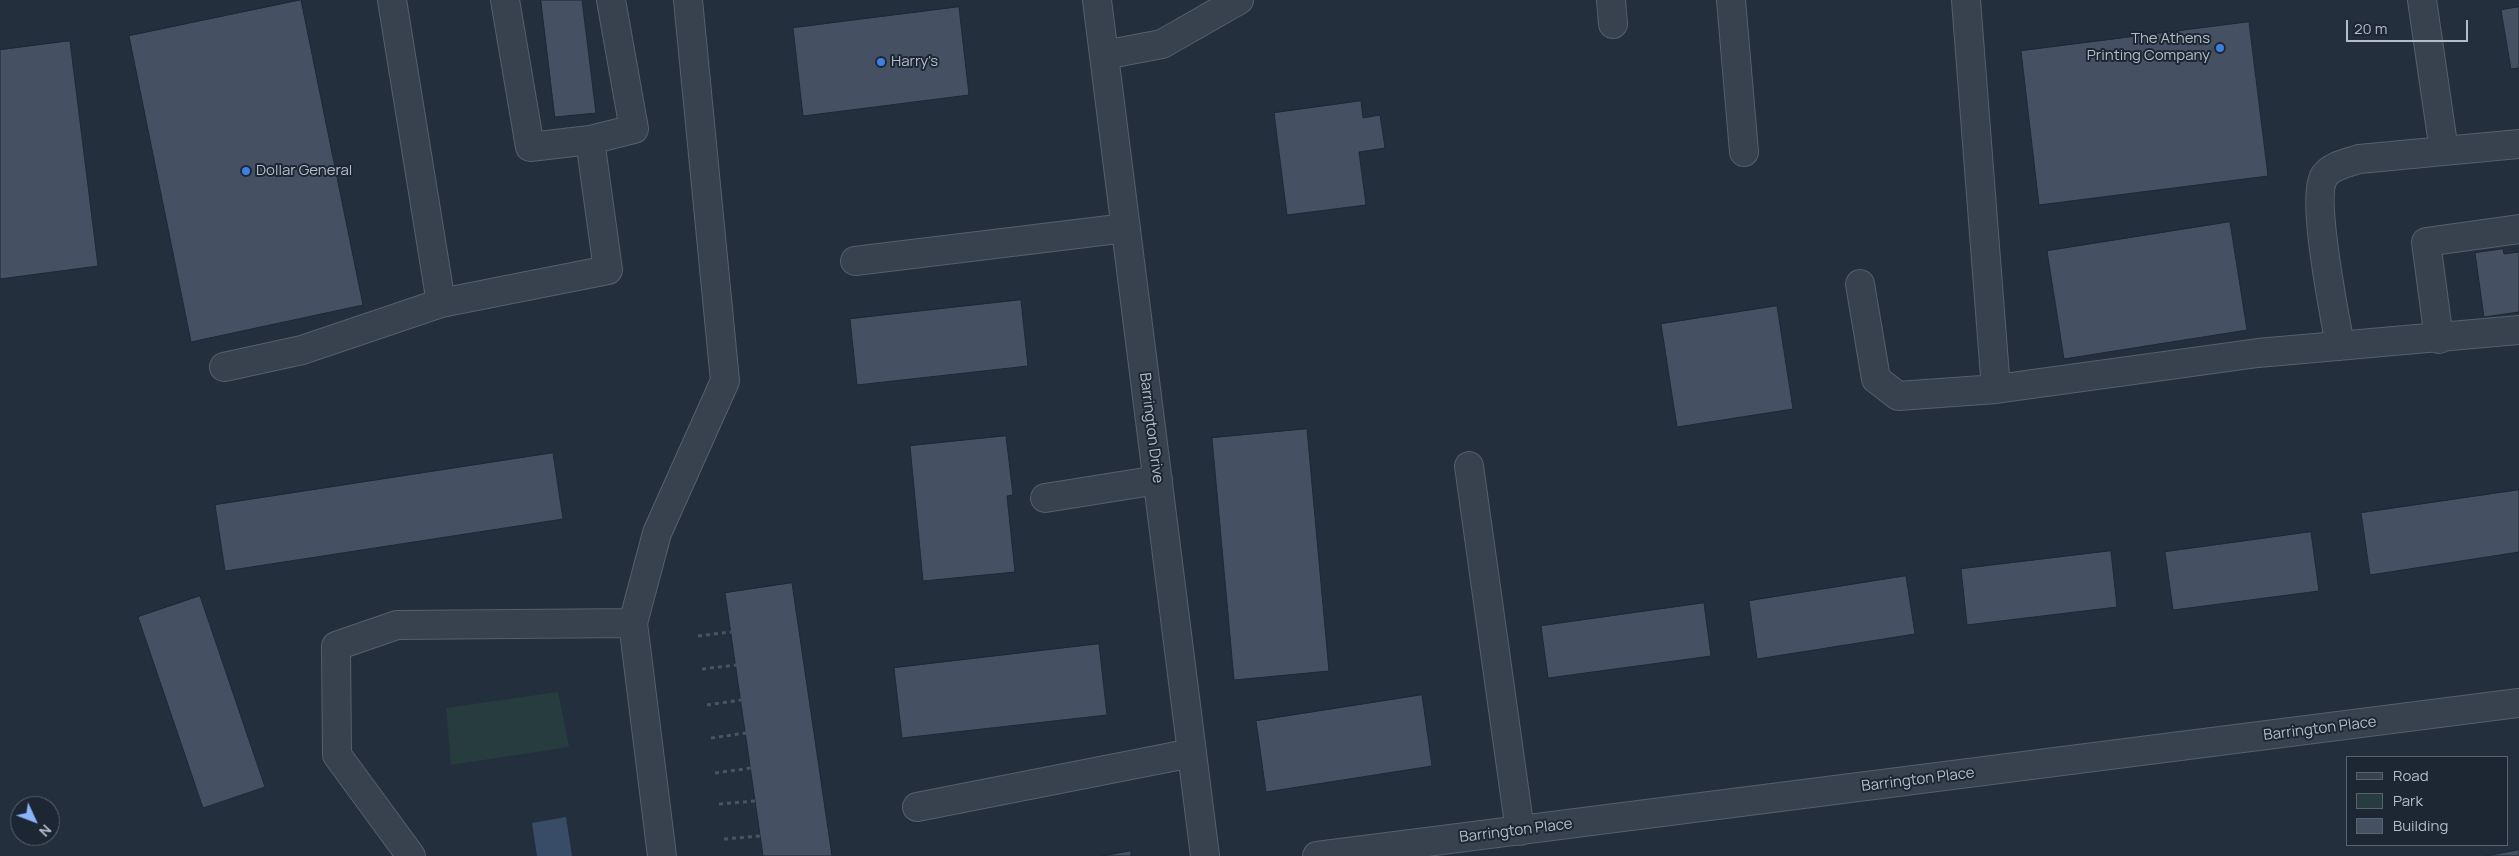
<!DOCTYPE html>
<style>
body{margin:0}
#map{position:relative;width:2519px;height:856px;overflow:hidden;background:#242f3e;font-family:Manrope,sans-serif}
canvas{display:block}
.legend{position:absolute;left:2346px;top:756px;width:162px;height:90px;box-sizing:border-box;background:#1d2633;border:1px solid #59626f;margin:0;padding:6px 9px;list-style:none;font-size:15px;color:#b4bcc9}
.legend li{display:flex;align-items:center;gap:10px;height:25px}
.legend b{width:25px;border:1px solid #59626f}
.north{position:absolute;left:10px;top:796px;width:50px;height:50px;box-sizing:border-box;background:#1d2633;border:1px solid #59626f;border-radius:50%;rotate:133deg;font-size:14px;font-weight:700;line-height:20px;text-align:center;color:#b4bcc9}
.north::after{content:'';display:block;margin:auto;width:18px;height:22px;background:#8ab4f8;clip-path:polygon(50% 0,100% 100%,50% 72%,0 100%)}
.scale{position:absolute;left:2346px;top:20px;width:122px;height:22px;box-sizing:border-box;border:2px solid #b4bcc9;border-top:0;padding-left:6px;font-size:15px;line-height:18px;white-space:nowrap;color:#b4bcc9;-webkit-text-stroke:4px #1d2633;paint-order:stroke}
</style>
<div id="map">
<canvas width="2519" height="856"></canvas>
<ul class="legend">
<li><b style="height:6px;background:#38414e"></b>Road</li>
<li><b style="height:14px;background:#263c3f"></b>Park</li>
<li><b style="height:14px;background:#455162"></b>Building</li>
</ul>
<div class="north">N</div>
<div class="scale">20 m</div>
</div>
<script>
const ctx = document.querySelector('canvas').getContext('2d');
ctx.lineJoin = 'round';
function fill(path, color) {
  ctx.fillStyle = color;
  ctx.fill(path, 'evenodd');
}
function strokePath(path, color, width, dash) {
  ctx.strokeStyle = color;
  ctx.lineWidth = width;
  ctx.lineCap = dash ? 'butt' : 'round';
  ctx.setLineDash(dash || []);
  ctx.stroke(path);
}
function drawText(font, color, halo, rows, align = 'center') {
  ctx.font = font + ' Manrope,sans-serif';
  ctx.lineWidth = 4;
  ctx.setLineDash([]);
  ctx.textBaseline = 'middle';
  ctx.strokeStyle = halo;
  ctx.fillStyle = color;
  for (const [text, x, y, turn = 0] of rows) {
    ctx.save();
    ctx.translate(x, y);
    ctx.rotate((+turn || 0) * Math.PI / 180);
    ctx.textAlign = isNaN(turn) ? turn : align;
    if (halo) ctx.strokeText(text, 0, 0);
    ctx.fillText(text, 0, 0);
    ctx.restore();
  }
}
fill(new Path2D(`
 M558,692L569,747L451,765L446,708Z`), '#263c3f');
fill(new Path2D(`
 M566,817L572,856H537L532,823Z`), '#394c67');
const building = new Path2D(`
 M301,0L363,305L191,342L129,36Z
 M541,0H582L596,113L555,117Z
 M959,7L969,95L803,116L793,28Z
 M2519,7V68L2511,69L2501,10Z
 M2249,22L2268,176L2039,205L2021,51Z
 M70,41L98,266L0,279V50Z
 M1361,101L1363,118L1380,115L1385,148L1359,152L1366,205L1287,215L1274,113Z
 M2230,222L2247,330L2064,359L2047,251Z
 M2503,249L2504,254L2519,252V312L2484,317L2475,253Z
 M1021,300L1028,366L857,385L850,319Z
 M1777,306L1793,409L1677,427L1661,324Z
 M1307,429L1329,671L1234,680L1212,438Z
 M1006,436L1013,495L1007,496L1015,572L923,581L910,446Z
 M553,453L563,519L225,571L215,505Z
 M2519,490V552L2370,575L2361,513Z
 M2311,532L2319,591L2173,610L2165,552Z
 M2111,551L2117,607L1967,625L1961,569Z
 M1906,576L1915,634L1757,659L1749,601Z
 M792,583L832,856H763L725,593Z
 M200,596L265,787L203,808L138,617Z
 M1704,603L1711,656L1548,678L1541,626Z
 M1099,644L1107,715L902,738L894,668Z
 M1422,695L1432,766L1266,792L1256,721Z
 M2519,850V856H2486Z
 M1131,851V856H1102Z`);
fill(building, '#455162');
strokePath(building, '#1f2835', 1);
const minor = new Path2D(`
 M392,0L441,303L608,270L590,140
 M505,0L530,147L590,140L634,129L611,0
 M1097,0L1205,856
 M1611,0L1613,24
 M1731,0L1744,152
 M1966,0L1996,389L2258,353L2519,330
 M2422,0L2444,151
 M1104,55L1162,44L1239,0
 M855,261L1126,228
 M1860,284L1876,379L1898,396L1996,389
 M2439,339L2426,242L2519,229
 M2340,346C2335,316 2310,196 2325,175C2333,165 2348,163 2359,159L2519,144
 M224,367L302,350L441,303
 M1469,466L1520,831
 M1045,498L1158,480
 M917,807L1192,753
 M411,856L337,755L336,646L397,625L633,623
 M662,856L633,623L657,533L725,381L688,0
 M1317,856L2519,703`);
strokePath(minor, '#565f6c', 30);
strokePath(new Path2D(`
 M698,636L731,632
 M702,669L736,665
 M707,705L741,700
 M711,738L746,733
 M715,773L751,768
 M719,804L755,801
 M724,839L760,836`), '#44595c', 3, [4, 4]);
strokePath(minor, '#38414e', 28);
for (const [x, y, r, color] of [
 [2220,48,5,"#3f7fe0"],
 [881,62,5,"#3f7fe0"],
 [246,171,5,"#3f7fe0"]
]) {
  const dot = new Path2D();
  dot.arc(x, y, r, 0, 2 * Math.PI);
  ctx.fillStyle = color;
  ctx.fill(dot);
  strokePath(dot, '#1d2633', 2);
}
drawText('15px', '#b4bcc9', '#1d2633', [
 ["The Athens",2210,39,"right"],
 ["Printing Company",2210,56,"right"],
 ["Harry's",891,62],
 ["Dollar General",256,171]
], 'left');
drawText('15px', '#b4bcc9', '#1d2633', [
 ["Barrington Drive",1151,428,83],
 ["Barrington Place",2320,729,-7],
 ["Barrington Place",1918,780,-7],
 ["Barrington Place",1516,831,-7]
]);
</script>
